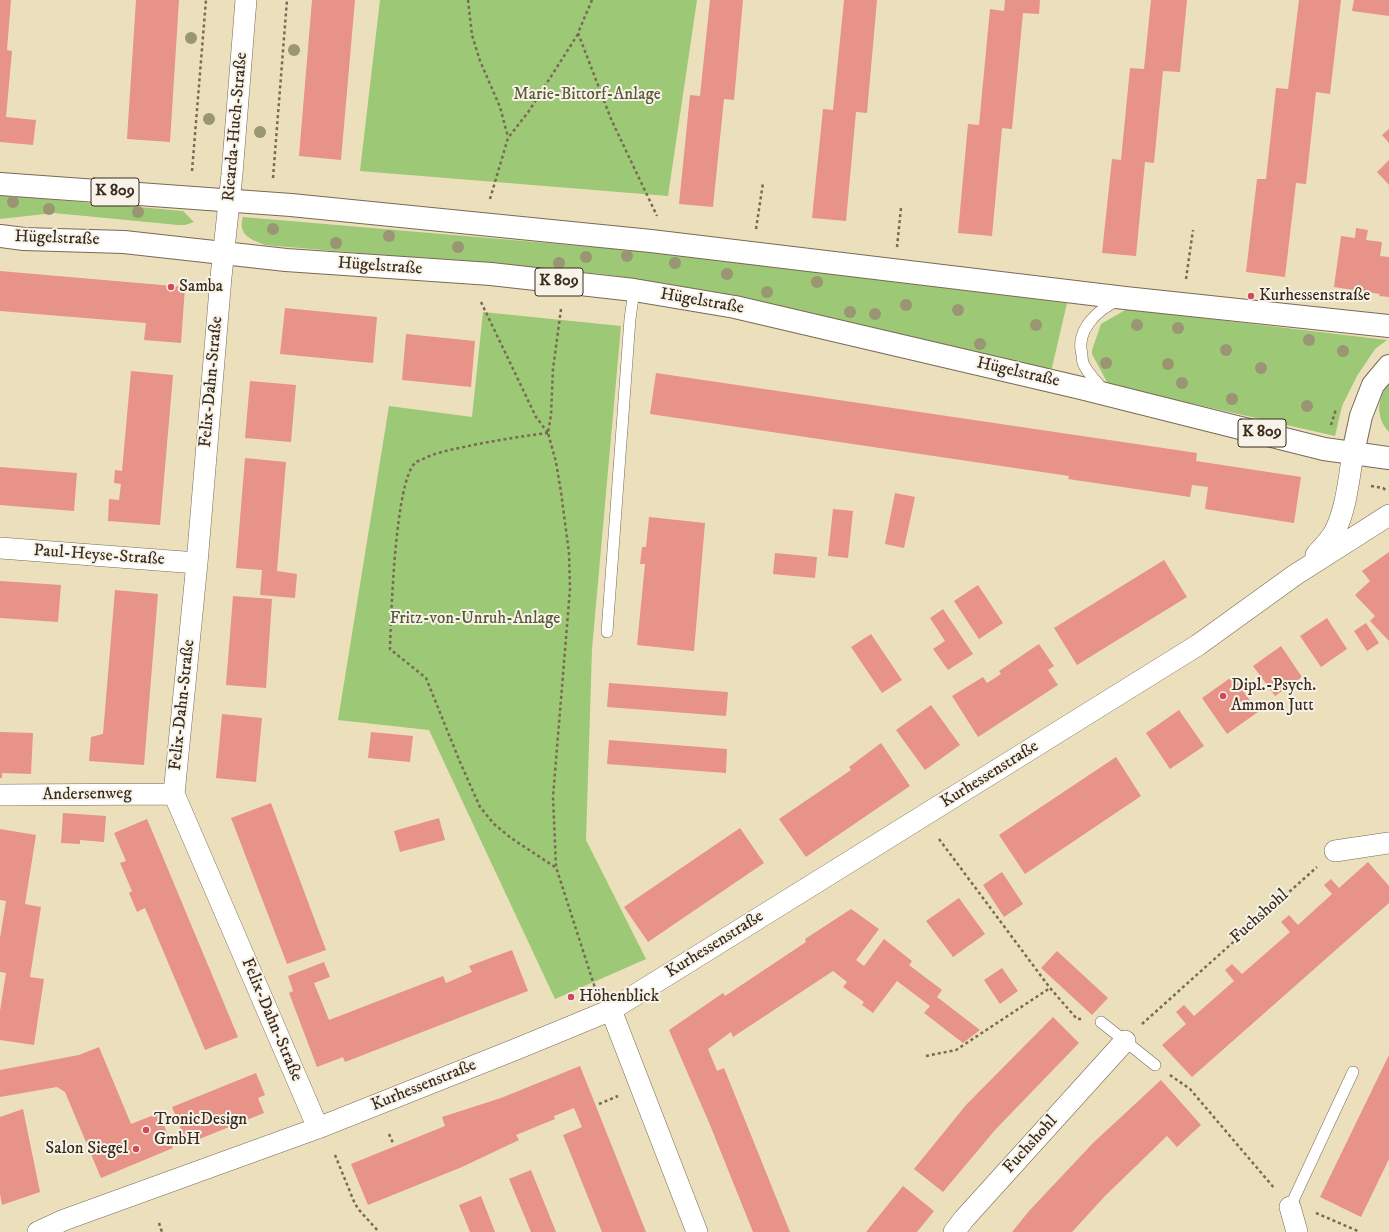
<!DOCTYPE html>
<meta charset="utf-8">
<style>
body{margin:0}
canvas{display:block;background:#ebdfbc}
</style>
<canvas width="1389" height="1232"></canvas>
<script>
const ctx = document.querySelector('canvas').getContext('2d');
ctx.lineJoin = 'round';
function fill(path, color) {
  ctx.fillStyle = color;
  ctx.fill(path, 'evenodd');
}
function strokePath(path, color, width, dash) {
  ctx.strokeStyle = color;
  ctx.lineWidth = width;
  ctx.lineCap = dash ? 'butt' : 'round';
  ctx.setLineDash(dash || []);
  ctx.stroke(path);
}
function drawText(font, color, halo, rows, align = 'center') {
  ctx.font = font + ' "IM FELL DW Pica",serif';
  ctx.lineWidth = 4;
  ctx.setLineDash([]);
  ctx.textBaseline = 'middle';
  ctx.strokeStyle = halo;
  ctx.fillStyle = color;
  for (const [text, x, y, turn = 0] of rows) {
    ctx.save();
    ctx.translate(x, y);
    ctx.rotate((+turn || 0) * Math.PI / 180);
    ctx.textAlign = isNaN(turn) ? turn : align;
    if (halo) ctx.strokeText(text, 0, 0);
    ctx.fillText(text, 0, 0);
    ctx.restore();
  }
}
fill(new Path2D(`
 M380,0H697L668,196L360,171Z
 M0,195L183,211L194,222L185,225H178L54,213L0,219Z
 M243,217L641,251L1067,303L1051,372L736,297L675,285L603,274L265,245C252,240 237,235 243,217Z
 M1127,309L1387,340L1375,349L1357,376L1342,406L1335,436L1115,386L1107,382L1092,354V350L1101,324Z
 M483,312L621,326L592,649L586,840L646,959L555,999L429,730L338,720L389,406L472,417Z
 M1389,383V432C1375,417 1377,398 1389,383Z`), '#9dc875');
fill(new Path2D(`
 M0,0H11L7,50L12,51L6,117L36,120L33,145L0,142Z
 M136,0H179L170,142L127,139Z
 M312,0H355L341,160L299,156Z
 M710,0H743L734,100L724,99L713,207L679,204L690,95L700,96Z
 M844,0H877L867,113L856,112L846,221L812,218L823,109L833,110Z
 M1005,0H1040L1039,14L1023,13L1012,129L1002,128L992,236L958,233L968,124L979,125L990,9L1004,11Z
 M1151,0H1187L1180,72L1163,71L1154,163L1145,162L1136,256L1102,253L1112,159L1121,160L1130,68L1144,69Z
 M1299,0H1341L1330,94L1316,92L1306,184L1296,183L1285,277L1246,272L1257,179H1266L1276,88L1288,89Z
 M1354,0H1389V16L1352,11Z
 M1389,129V143L1382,135Z
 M1389,160V185L1377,172Z
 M1356,228L1368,230L1366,240L1382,242L1380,256L1389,257V297L1379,296L1380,294L1334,287L1341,236L1355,238Z
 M0,271L185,287L181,343L144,340L146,323L0,311Z
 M285,308L377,317L373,363L280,354Z
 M406,334L475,341L471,387L402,380Z
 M131,371L173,375L160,525L108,521L109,499L119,500L121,484L114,483L115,470L122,471Z
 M656,373L1197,453L1196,461L1301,477L1294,523L1205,509L1208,487L1192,485L1190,497L1068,479L1069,476L650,414Z
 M250,381L296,385L291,442L245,438Z
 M245,458L286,462L277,571L297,574L295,598L260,595L262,570L236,568Z
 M0,467L77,473L74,511L0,505Z
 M895,493L915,497L904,548L885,544Z
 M833,509L853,511L848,558L828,556Z
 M649,517L705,523L694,651L637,645L645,564H640L642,547H646Z
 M1389,552V641L1370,621L1375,616L1355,595L1370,581L1362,571Z
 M775,553L817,557L815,578L773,574Z
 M1164,560L1187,597L1077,665L1054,628Z
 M0,581L61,585L58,622L0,618Z
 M978,585L1003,623L979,639L954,601Z
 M115,590L158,594L144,765L89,761L91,737L103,734Z
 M233,596L272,599L266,688L226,685Z
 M943,609L973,654L948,670L933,649L945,641L930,618Z
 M1327,618L1347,649L1321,667L1300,636Z
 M1366,623L1379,643L1367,651L1354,631Z
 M871,634L902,680L882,693L851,647Z
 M1039,644L1054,666L1048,670L1058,685L978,737L952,696L983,677L987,683L1001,674L999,671Z
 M1281,646L1302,677L1275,696L1253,666Z
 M1233,676L1258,712L1227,734L1202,698Z
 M609,683L728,692L726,716L607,707Z
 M931,705L960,745L925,770L896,730Z
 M1179,710L1204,746L1170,769L1146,733Z
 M222,714L262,718L256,782L216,778Z
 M0,732L33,733L31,774L2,773V778H0Z
 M371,732L413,736L410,762L368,758Z
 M609,740L727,749L726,773L607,764Z
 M881,743L910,786L806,857L779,819L851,770L849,767Z
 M1116,757L1141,796L1025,874L999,835Z
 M271,803L326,950L287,964L231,818Z
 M63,813L106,816L104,842L80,840V844L61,843Z
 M439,818L445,840L400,852L394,831Z
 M147,819L238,1037L205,1050L145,908L137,912L129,893L132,891L120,863L126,861L114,833Z
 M740,828L764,863L648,942L624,907Z
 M0,829L36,835L25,904L41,907L30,977L44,979L34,1045L0,1040V1011L6,973L0,972V938L6,901L0,900Z
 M1368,862L1389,886V903L1192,1077L1162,1045L1186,1024L1176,1012L1184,1005L1194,1016L1234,981L1225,970L1232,964L1242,974L1290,932L1281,922L1289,915L1298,925L1332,894L1324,885L1331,879L1339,888Z
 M1002,872L1023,904L1004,917L983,885Z
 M959,898L985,934L953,957L926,921Z
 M851,909L879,929L856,960L864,966L884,939L912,961L909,965L942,990L937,997L980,1030L963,1043L924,1013L930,1006L897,981L873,1013L862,1005L864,1002L843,987L847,982L833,971L733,1037L731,1032L708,1049L717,1071L724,1068L790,1232H753L710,1125L669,1030L723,993L725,996L806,942L805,939Z
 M512,950L528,991L345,1062L343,1057L317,1067L289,993L293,991L288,976L324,962L330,977L314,983L329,1020L443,976L446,983L472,972L469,966Z
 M1057,951L1108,998L1092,1015L1041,968Z
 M1002,968L1018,991L1000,1004L984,980Z
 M1053,1017L1079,1043L995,1130L943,1192L914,1169L966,1105Z
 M99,1047L131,1124L159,1113L173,1148L101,1178L65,1092L57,1087L0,1097V1070L79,1055Z
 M1389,1055V1159L1361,1217L1320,1197Z
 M580,1066L646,1232H602L563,1135L582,1127L574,1108L554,1116L555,1119L516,1135L519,1140L462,1167L368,1205L351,1164L445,1126L442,1117L501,1098Z
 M256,1073L265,1095L258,1098L264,1113L187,1144L172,1107Z
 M1161,1080L1201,1125L1177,1147L1167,1136L1105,1196L1072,1232H1012L1029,1211L1093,1143Z
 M23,1109L40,1192L2,1205L0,1194V1117Z
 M531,1170L556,1232H531L509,1179Z
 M903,1186L934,1211L917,1232H866Z
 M481,1196L495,1232H470L459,1205Z`), '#e89388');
const lane = new Path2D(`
 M1105,392C1099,384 1090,376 1085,367C1083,364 1082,359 1082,355C1075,330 1098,309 1119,300
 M607,632L630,319L634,290
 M1101,1022L1155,1065
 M1290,1207L1353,1072`);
const street = new Path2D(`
 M246,0L232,174L221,277L197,563L174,794L318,1128
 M0,548L197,563
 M1316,555C1322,548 1329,541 1334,533C1346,511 1349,478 1353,453
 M0,795L174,794
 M1335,851L1389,843
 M611,1010L697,1232
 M1290,1207L1297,1232
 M38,1232L64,1220L318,1128L519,1048L611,1010L1198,645L1295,575L1389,515
 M954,1232L964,1219L1125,1041`);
const primary = new Path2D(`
 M0,184L291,205L651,241L1125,298L1389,326
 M0,236L24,239L124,242L286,260L491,274L634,290L735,307L1081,388L1324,449L1389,458
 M1353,453L1361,416L1373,385L1389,366`);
strokePath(lane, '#796955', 12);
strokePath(street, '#796955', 22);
strokePath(primary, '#796955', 24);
strokePath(new Path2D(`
 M468,0L472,35L480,61L500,107L508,137
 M592,0L578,33L611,119L657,216
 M192,171L206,0
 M273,178L287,0
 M490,199L508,138L529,111L578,34
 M756,229L763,183
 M897,247L901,208
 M1186,279L1193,230
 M481,302L536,417L548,433
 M561,309L553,369L551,415L548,433L556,462L561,492L569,553L570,589L553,797L556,867L596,991
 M1331,425L1336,409
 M548,433C523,436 498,440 473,445C456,449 439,451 423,459C421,460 417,461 415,463C395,482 391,616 390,649L426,678L460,762L480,807L494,824L511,838L555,867
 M1371,486L1383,488L1387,491
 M939,839L1050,988L1077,1019H1082
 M1142,1024L1317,867
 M926,1056L956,1050L1050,988
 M1170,1075L1190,1089L1275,1189
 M599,1104L618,1096
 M389,1134L393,1143
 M335,1155L355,1204L360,1211L379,1232
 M1316,1213L1360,1232
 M159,1223L162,1232`), '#796955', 2.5, [3, 3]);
strokePath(lane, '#fff', 11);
strokePath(street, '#fff', 21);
strokePath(primary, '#fff', 22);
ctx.fillStyle = '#9a9573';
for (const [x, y] of [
 [191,38],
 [294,50],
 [209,119],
 [260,132],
 [13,202],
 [49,209],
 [138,212],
 [273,229],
 [389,236],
 [336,243],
 [458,247],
 [627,256],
 [586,257],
 [559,263],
 [675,263],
 [727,274],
 [817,282],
 [767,292],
 [906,305],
 [958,310],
 [850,312],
 [875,314],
 [1036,325],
 [1137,325],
 [1178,328],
 [1309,340],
 [980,344],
 [1226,350],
 [1343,351],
 [1106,363],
 [1168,364],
 [1261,368],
 [1182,383],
 [1232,399],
 [1307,406]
]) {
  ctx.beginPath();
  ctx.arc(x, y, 6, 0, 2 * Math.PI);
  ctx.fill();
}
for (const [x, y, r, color] of [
 [171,287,4,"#d1495b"],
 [1251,296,4,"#d1495b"],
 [1223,696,4,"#d1495b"],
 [571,997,4,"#d1495b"],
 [146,1130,4,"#d1495b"],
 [136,1149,4,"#d1495b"]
]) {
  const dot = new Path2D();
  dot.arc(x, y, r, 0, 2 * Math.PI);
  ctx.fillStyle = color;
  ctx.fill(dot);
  strokePath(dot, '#f7f3e8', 1.5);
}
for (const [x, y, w] of [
 [115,192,48],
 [559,282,48],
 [1262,433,48]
]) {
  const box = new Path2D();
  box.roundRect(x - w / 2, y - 14, w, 28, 3);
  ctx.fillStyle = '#f7f3e8';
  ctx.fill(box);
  strokePath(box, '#3b2a1e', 1);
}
drawText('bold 16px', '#3b2a1e', null, [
 ["K 809",115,192],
 ["K 809",559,282],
 ["K 809",1262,433]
]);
drawText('17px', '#585938', '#f7f3e8', [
 ["Marie-Bittorf-Anlage",587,95],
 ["Fritz-von-Unruh-Anlage",475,619]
]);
drawText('17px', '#3b2a1e', '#f7f3e8', [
 ["Ricarda-Huch-Straße",236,127,-85],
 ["Hügelstraße",57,239,2],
 ["Hügelstraße",380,267,4],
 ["Hügelstraße",702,302,10],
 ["Hügelstraße",1018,373,13],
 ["Felix-Dahn-Straße",212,382,-85],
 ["Paul-Heyse-Straße",99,556,4],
 ["Felix-Dahn-Straße",183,705,-84],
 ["Kurhessenstraße",990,775,-32],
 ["Andersenweg",87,795,-1],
 ["Fuchshohl",1260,917,-42],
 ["Kurhessenstraße",715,945,-32],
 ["Felix-Dahn-Straße",271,1020,67],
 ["Kurhessenstraße",424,1086,-22],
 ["Fuchshohl",1031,1145,-48]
]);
drawText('17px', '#3b2a1e', '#f7f3e8', [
 ["Samba",179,287],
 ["Kurhessenstraße",1259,296],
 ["Dipl.-Psych.",1231,686],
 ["Ammon Jutt",1231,706],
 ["Höhenblick",579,997],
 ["TronicDesign",154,1120],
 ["GmbH",154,1140],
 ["Salon Siegel",128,1149,"right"]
], 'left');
</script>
